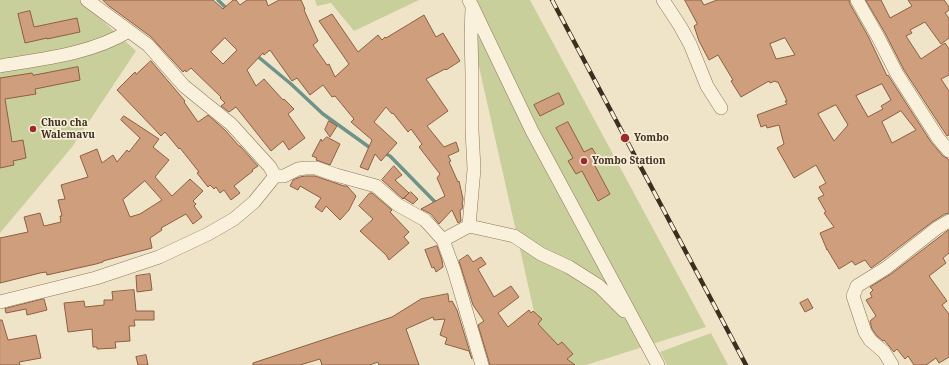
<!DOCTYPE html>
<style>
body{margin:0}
canvas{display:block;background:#f0e4c8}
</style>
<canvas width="949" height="365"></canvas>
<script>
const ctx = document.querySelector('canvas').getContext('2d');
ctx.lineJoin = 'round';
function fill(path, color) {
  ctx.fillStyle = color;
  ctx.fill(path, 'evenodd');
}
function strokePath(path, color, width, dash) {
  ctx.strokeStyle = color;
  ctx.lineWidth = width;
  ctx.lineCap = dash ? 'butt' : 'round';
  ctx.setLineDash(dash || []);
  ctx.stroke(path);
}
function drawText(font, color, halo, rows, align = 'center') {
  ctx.font = font + ' "Noto Serif",serif';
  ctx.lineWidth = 3.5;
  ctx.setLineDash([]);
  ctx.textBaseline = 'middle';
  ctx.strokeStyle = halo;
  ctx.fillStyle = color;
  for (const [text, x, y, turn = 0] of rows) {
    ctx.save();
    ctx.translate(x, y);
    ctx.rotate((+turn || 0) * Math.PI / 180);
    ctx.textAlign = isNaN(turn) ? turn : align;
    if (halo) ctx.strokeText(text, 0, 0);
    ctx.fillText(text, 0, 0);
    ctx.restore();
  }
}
fill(new Path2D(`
 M0,0H80L136,51L72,147L0,233Z
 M315,0H419L354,31L331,3L317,6Z
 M464,0H530L706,327L586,365H546Z
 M711,333L728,365H667L660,352Z`), '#c9cf9b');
strokePath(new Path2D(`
 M218,0L225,7L227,10
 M256,55L291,84L323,114L369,147L373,148
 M384,153L390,156L437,204`), '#6f938a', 3.5);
const building = new Path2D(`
 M103,0H213L223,9L233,0H236L240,5L247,0H266L268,6L279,0H301L305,9L304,10L318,41L313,45L327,65L329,64L335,77L349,64L319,21L332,14L358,52L378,35L382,40L385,37L386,38L424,15L436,37L443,33L460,61L446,70L445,69L426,79L448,111L427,126L444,147L456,142L459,151L448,156L451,161L449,162L458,182L459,181L463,199L462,205H463L462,209L460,210L461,221L458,223L452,210L439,224L431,214L421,209L445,196L437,178L440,174L419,147L422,144L411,129L408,132L393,113L392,114L386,107L374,122L397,143L381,161L375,154L368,170L360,167L372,140L351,122L354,119L335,96L332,97L323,85L310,95L297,78L292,81L270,50L264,55L263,53L247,70L256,86L264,79L283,100L284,99L294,109L288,114L305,138L289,150L283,141L271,151L236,107L229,112L221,106L225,103L220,98L221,97L191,68L186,72L185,70L183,72L150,36L109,6ZM225,38L237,50L223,64L211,52Z
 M685,0H701L704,5L717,0H849L850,4L868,36L887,76L888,75L931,142L943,156L948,159L949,161V213L945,214L932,222L881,261L871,268L865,260L855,265L852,261L839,269L827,249V250L820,233L834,227L824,213L826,212L818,198L824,195L819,187L826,183L816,165L794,178L777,148L784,144L779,125L767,128L766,125L761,127L757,115L787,104L785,101H787L778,82H776L775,81L770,83L769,81L741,97L731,81L733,80L718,55L709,60L699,41L694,26L697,24ZM785,38L795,55L776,59L770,44ZM882,84L891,100L881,106L883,109L868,117L856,96ZM836,105L848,125L834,141L818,114ZM901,111L916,130L892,143L882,122Z
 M866,0H881L890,18L912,6L908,0H944L949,7V10L945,13L949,18V38L941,44L925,22L910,30L912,33L906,36L921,59L945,43L949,49V75L941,79L949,91V135L947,136L904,70L885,33Z
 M30,11L34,27L77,18L80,32L47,39V38L25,43L18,14Z
 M151,61L185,101L184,102L198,122L208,115L225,130L239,146H240L258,166L252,170L253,171L234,186L240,193L231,200L224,190L220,193L216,187L214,189L210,185L208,187L197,173L199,172L180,148L179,149L165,132L161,136L117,90L135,72L136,74Z
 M78,67L80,80L35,89L36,94L5,99L12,142L23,140L26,158L13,161L14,165L0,168V78L32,73L33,75Z
 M559,93L564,104L540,116L534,105Z
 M124,116L159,139L153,147L169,160L155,177L172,196L190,179L203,191L193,201L196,204L194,206L202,217L193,224L186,214L161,228L162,230L150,238L152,248L103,261V262L96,264L47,275L46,272L40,273L0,283V238L28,232L24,217L40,213L44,226L61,222L60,216H62L58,200L65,199L61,185L88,177L80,156L97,149L102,163L113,155L117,162L127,150L129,152L140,138L121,120ZM145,181L162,200L140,214L130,217L123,200Z
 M329,121L337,126L330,137L325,130Z
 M568,122L584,152L592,148L600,161L594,164L610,194L598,201L582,171L576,174L568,161L573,158L556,128Z
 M327,137L340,144L330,165L316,160L317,158L312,156L321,139L322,141Z
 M394,166L402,175L395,180L409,193L403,199L382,180Z
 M306,176H315L344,186H347L356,196L349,210L340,220L326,206L322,212L315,207L321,198L300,186L298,190L290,186L293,180L300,177Z
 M411,192L418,199L413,204L404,198Z
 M370,193H372L392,210L390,212L409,232L404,237L409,243L389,260L386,255L360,231L373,219L359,206Z
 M949,230V253L943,258L946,263L929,276L947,301L942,305L949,314V357L939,363L936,358L926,365H914L908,356L905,359L897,349L894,352L884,340L883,341L877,336L872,329L870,321L876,316L866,300L872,297L870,293L873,290L870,287L891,274L942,235Z
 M437,246L442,260L443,267L436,272L434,267L432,268L425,250Z
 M468,255L473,262L481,257L486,264L478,269L494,297L511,286L519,297L498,313L508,327L529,310L531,313L533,311L542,319L538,324L558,345L562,342L573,354L567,359L575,365H490L478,325L484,321L473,305L459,261Z
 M150,274L152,290L137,292L136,276Z
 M134,290L136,311H154V320H134L135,326H129L130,341L115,342L116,348L97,349V347H93L92,329L68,332L64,303L84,301L85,307L104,305V300H113L112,292Z
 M448,294L449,302L452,301L457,310L472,359L469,351L445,344L447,338L440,335L445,319L434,320L433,317L406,329L419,365H379L378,362L370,365H322L320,359L300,365H253V363L392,317L421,299Z
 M44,299L47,310L27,315L26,309L6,313L5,309Z
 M808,299L813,308L805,312L800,303Z
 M0,320H2L8,340L36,335L41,358L19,362L20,365H0Z
 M146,355L148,365H138L136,357Z`);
fill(building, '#cf9f7d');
strokePath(building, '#8d5f41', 1);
const minor = new Path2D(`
 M87,0L148,45L184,86L231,124L270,167L275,176
 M469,0L472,6L532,131L658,365
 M663,0L680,26L690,44L707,86L721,108
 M857,0L878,37L897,74L938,138L949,151
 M0,66C43,59 91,54 129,31
 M275,176H284L298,169L306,168H316L336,175L376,186L398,205L425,220L443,240L454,270L482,365
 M469,226L474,169L472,130V73L471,37L472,8
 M443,240L469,226L514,236L541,254L569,267L599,286L624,311
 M0,302L96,278L159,257L208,234L234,219L254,202L275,176
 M892,365L884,352L870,340L865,332L853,296L857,286L886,268L937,228L949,221`);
strokePath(minor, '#8d765c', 14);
strokePath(minor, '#faf1dc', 13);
const rail = new Path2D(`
 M552,0L746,365`);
strokePath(rail, '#3d2e20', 4.5);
strokePath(rail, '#f7eed8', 3, [9]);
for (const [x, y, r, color] of [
 [33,129,4,"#9e2a2b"],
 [625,138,5,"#9e2a2b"],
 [584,161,4,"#9e2a2b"]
]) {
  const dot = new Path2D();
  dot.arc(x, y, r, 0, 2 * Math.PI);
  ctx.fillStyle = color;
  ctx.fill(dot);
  strokePath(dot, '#f7eed8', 1.5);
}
drawText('bold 10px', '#3d2e20', '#f7eed8', [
 ["Chuo cha",41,123],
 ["Walemavu",41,135],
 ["Yombo",634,138],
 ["Yombo Station",592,161]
], 'left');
</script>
